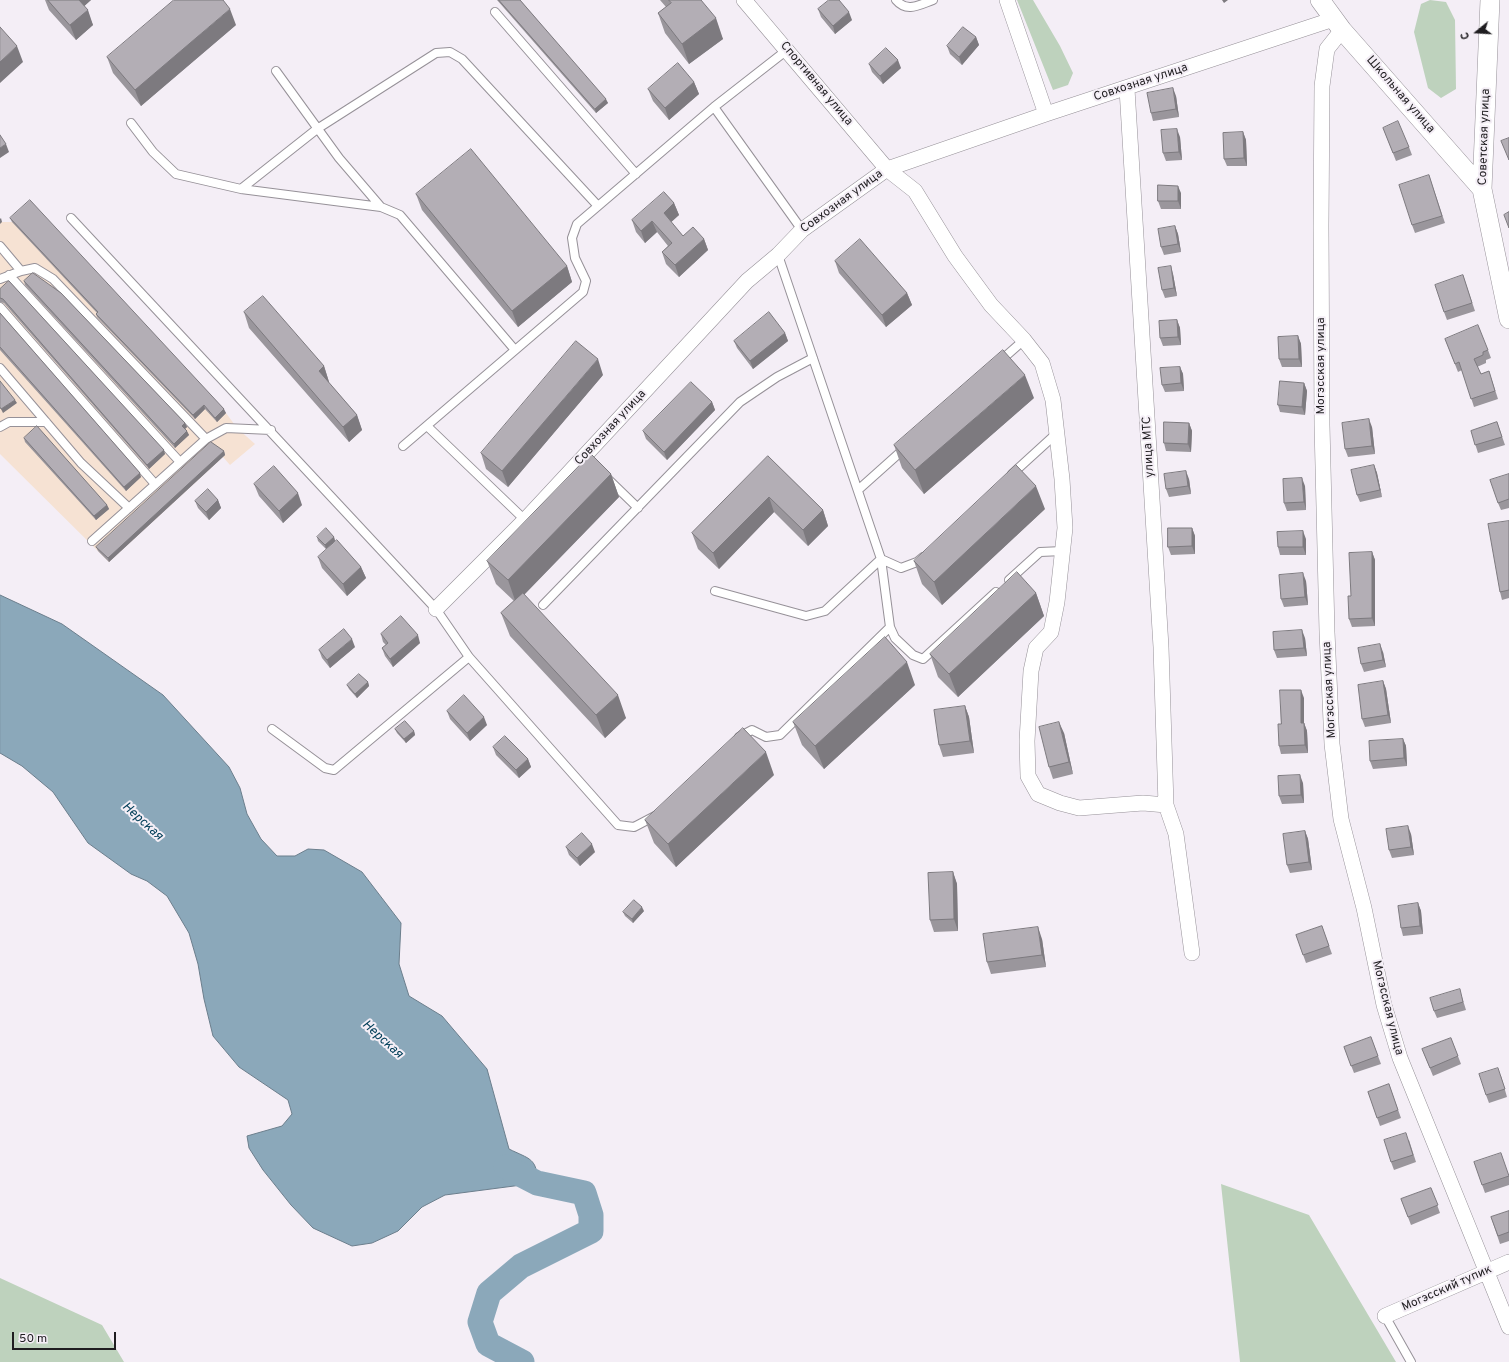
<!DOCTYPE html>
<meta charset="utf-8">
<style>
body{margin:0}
#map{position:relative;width:1509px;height:1362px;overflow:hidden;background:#f4eef6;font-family:Overpass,sans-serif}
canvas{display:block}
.north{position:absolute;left:1457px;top:12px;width:40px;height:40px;-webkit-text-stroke:3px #f4eef6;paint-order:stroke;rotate:252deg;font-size:11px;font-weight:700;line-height:16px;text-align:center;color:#1f1d20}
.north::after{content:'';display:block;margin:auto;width:14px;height:18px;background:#1f1d20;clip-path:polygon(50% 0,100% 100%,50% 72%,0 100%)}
.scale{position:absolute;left:12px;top:1332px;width:104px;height:18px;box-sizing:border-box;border:2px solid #1f1d20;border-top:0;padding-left:5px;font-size:12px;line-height:14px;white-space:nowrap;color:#1f1d20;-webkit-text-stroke:3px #f4eef6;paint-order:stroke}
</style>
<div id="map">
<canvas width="1509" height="1362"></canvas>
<div class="north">С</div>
<div class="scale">50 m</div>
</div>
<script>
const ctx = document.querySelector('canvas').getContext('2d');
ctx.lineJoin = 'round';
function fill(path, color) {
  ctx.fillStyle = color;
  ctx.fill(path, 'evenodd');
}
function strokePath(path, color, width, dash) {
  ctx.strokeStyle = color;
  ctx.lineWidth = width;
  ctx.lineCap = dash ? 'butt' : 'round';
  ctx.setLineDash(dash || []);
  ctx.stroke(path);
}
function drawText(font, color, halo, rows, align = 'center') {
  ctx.font = font + ' Overpass,sans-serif';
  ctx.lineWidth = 4;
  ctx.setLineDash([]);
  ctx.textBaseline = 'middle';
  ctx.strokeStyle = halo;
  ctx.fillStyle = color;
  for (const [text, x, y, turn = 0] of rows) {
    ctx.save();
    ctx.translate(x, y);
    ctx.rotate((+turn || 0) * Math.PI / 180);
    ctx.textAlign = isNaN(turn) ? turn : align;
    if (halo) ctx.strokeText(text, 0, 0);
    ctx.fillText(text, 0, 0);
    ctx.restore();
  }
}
fill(new Path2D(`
 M31,204L226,413L237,428L255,444L230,465L223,457L109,562L0,454V219L2,222H12Z`), '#f6e2d3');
fill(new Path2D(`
 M1017,0H1033L1060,46L1073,73L1068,85L1053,90Z
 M1430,0L1446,2L1455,20L1456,89L1441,98L1428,88L1414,32L1421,4Z
 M1221,1184L1309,1215L1396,1362H1240Z
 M0,1278L102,1325L124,1362H0Z`), '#bed2bd');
const water = new Path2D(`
 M0,595L62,624L163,695L229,767L240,788L247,814L261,839L277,856H295L308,849L324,850L362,872L401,923L399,964L409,996L442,1016L487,1069L509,1149C529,1159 538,1158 537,1183L445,1195L422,1207L398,1231L372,1243L352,1246L313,1228L291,1205L263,1170L249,1148L247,1136L282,1126L292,1114L288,1100L239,1067L213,1036L204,999L198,964L189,933L167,896L147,881L131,874L88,843L53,792L22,766L0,753Z`);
fill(water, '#8ba8ba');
strokePath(water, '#6b7e8c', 1);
strokePath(new Path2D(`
 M506,1167L537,1183L584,1193L591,1215V1231L521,1266L489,1293L480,1322L488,1344L522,1362`), '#8ba8ba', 25);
const service = new Path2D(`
 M896,0C907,13 919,5 933,0
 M495,12L636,174
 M787,50L714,107L802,230
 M276,71L339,158L381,207
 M131,123L153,152L176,174L241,189L381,207L400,215L515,350
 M241,189L317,129L436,53L450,52L462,59L598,206
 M71,218L436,609L469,657L618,825L634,827L655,816
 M0,246L21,271
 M778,255L881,559L890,627L895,638L913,655L923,659L996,592
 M9,275L180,462
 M0,279L21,271L35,268L53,279L206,439
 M0,307L155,484
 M999,362L1024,340
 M0,368L81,463L129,508
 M427,426L525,520
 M0,427L9,422H46
 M403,446L583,292L586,281L575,258L572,238L577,224L714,107
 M1012,474L1057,433
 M607,478L638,508
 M858,490L905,448
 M92,541L206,439L226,428L271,430
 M1009,580L1040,552L1063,551
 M715,591L806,616L825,611L881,559L901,568L917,562L923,557
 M543,605L740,402L777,377L813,358
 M272,729L325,768L334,770L469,657
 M739,737L752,730L766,737L780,735L890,627
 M1385,1316L1411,1362`);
const minor = new Path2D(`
 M744,0L887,169L915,191L955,256L991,305L1024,340L1042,363L1053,400L1062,479L1065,528L1057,602L1051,632L1036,648L1031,671L1027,741L1028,776L1038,794L1060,803L1079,808L1143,803L1166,805L1176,834L1192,953
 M1007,0L1046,114
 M1342,30L1327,49L1322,86L1321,226L1322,425L1327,632L1332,744L1341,819L1364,908L1384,1005L1400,1058L1509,1327
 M1127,89L1161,647L1166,805
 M436,609L525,520L747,281L778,255L802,230L887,169L1046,114L1334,19
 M1385,1316L1509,1262`);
const tertiary = new Path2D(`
 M1320,0L1342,30L1482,189
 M1490,0L1482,189L1509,319`);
strokePath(service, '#969198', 10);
strokePath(minor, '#969198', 16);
strokePath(tertiary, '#969198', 20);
strokePath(service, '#fff', 8);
strokePath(minor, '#fff', 15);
strokePath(tertiary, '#fff', 19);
fill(new Path2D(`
 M45,0H91L84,6L93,25L76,40L49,10Z
 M497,0H520L608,103L596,113Z
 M660,0H701L723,39L689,64L665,33L658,13L666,7Z
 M818,9L852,20L835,34L821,17Z
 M236,25L141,106L113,73L107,57Z
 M976,37L979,45L962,65L950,54L947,46Z
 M869,64L901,68L883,84L872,72Z
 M694,82L699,94L669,120L653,101L648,89Z
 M1176,96L1179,117L1153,121L1151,113Z
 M1383,128L1409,147L1412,155L1396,161Z
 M1243,132L1246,140L1247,166H1227L1224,159Z
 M1180,137L1182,160L1166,161L1163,153Z
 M1429,175L1445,223L1415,233L1412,225Z
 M1181,193V209H1161L1158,201Z
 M416,194L567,266L572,282L518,327L422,210Z
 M674,203L679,215L671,222L683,236L704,239L708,250L679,277L666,264L662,252L668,246L657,232L645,243L636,232L632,220Z
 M10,218L226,413L217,422L205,409L195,419L97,317L96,314L97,313L12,222Z
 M1175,226L1178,234L1181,252L1164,255L1161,247Z
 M835,261L907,293L912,305L886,327L839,273Z
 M1173,274L1177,296L1165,298L1162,290Z
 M1463,275L1475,311L1447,320L1444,312Z
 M24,281L185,423L187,427L185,429L189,435L175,448L25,285Z
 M0,289L165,454L149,469L4,303L0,302Z
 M244,312L324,366L329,382V383L357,415L362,430L349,442L249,328Z
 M0,313L141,477L126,491L0,350Z
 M1177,320L1180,328L1181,345L1163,346L1160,338Z
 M785,333L788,341L753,369L737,348L734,341Z
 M1298,336L1301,344L1302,367H1282L1279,359Z
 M1445,339L1488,350L1491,358L1486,360V363L1477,367L1481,374L1489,371L1498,399L1474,407L1462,370L1458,372Z
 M1180,367L1183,374L1184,391L1165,392L1162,385Z
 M603,375L508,487L486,469L481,453Z
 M1304,383L1307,391L1305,415L1280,412L1278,405Z
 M1034,398L924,494L902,468L894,445Z
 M712,402L715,410L667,460L646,439L643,431Z
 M1497,422L1505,445L1478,453L1471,431Z
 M1189,423L1192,431L1191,452L1166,451L1164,443Z
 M1372,427L1375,454L1348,457L1345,449Z
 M24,438L107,505L109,509L96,520L25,442Z
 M224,451L225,455L109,562L98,551L96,547Z
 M768,456L823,510L828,526L808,546L774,512L719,569L698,549L692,533Z
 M1374,465L1377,473L1382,497L1360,502L1357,495Z
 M611,474L619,497L524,595L626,718L605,738L510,636L501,613L514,601L496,584L487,561Z
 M1509,474V508L1501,510L1498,503Z
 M1189,479L1191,494L1169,497L1166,489Z
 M254,484L302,505L283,523L259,496Z
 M1305,486L1306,510L1287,511L1284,503Z
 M218,500L221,508L209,520L198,508L195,501Z
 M1045,509L942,605L922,584L914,561Z
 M1509,521V598L1502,600L1500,592Z
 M1192,528L1195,536V554L1171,555L1168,547Z
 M317,537H334L335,541L326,549L318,541Z
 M1306,539V555H1280L1278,547Z
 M1372,552L1375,560V626L1352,627L1349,619L1351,596Z
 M318,557L361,567L366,578L347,596L322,568Z
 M1306,581L1308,605L1284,607L1281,599Z
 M1036,593L1044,616L958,697L938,677L930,654Z
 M381,634L420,643L393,667L385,656L382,648L386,645L383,642Z
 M1305,638L1307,656L1277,658L1274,650Z
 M355,647L330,668L322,658L319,650Z
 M1383,652L1386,667L1364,672L1361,664Z
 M1383,681L1386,689L1391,723L1365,727L1362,719Z
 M368,682L369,686L357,698L349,689L347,685Z
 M915,685L824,769L802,745L793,722Z
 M1304,698V723L1307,731L1308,753L1281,754L1279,746L1281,724Z
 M965,706L969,717L974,753L943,757L939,745Z
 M447,711L487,725L470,741L450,719Z
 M395,729L414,731L415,735L406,743L397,733Z
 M1064,733L1073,774L1053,779L1049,767Z
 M1403,739L1406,746L1407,766L1373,769L1370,761Z
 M493,747L528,759L531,767L519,778L496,755Z
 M774,775L676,867L654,843L645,820Z
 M1303,783L1304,803L1282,804L1279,796Z
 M1305,831L1308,839L1312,870L1290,873L1287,865Z
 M1411,834L1414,855L1392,858L1389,850Z
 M566,847L595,852L580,866L569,855Z
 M953,872L957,884L958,931L934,932L930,920Z
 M1418,903L1421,911L1423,934L1403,936L1401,928Z
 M644,911L633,923L625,916L623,912Z
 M1322,926L1332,954L1306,963L1296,935Z
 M1042,939L1046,967L991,974L987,962Z
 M1462,997L1466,1010L1437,1018L1434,1011Z
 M1371,1037L1381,1064L1354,1073L1344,1047Z
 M1451,1038L1461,1064L1433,1076L1422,1049Z
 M1501,1076L1507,1097L1489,1103L1486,1095Z
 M1389,1084L1401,1118L1380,1126L1368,1092Z
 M1409,1140L1416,1162L1394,1170L1391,1162Z
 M1474,1162L1509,1176V1185L1485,1193Z
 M1431,1188L1440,1213L1411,1225L1401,1199Z
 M1509,1211V1241L1500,1244L1491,1217Z`), '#9a969c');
fill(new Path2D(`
 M76,0H91L80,10Z
 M1222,0H1228L1224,3Z
 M230,9L236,25L141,106L135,90Z
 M88,10L93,25L76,40L70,25Z
 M849,12L852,20L835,34L833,26Z
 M716,18L723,39L689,64L682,44Z
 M976,37L979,45L962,65L959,57Z
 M17,46L23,62L0,83V62Z
 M898,60L901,68L883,84L880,76Z
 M694,82L699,94L669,120L665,108Z
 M1173,88L1176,96L1179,117L1176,109Z
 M606,99L608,103L596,113L595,109Z
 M1177,129L1180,137L1182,160L1179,152Z
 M1243,132L1246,140L1247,166L1244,158Z
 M6,144L9,152L0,158V148Z
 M1178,186L1181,193V209L1178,201Z
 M674,203L679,215L668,225L664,213Z
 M1,218L2,222L0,224V219Z
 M652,221L657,232L645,243L641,231Z
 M1175,226L1178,234L1181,252L1178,244Z
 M704,239L708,250L679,277L675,265Z
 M567,266L572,282L518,327L512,311Z
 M1171,266L1173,274L1177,296L1174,288Z
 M907,293L912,305L886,327L882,315Z
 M1177,320L1180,328L1181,345L1178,337Z
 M785,333L788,341L753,369L750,361Z
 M1298,336L1301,344L1302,367L1299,359Z
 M598,359L603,375L508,487L502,471Z
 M324,366L329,382L324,387L319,371Z
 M1180,367L1183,374L1184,391L1181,383Z
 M1025,375L1034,398L924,494L915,470Z
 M1304,383L1307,391L1305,415L1302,407Z
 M15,400L17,403L3,413L1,409Z
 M712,402L715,410L667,460L664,452Z
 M204,405L205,409L195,419L193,415Z
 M224,409L226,413L217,422L215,418Z
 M357,415L362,430L349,442L343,427Z
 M1369,419L1372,427L1375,454L1372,446Z
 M185,423L187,427L184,430L182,426Z
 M1189,423L1192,431L1191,452L1188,444Z
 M187,431L189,435L175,448L174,444Z
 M164,450L165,454L149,469L147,465Z
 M224,451L225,455L109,562L108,558Z
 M1374,465L1377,473L1382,497L1380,490Z
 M1186,471L1189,479L1191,494L1188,486Z
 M140,473L141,477L126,491L124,487Z
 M611,474L619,497L516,603L508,580Z
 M1302,478L1305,486L1306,510L1304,502Z
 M1036,486L1045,509L942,605L934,582Z
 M298,493L302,505L283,523L279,511Z
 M769,497L774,512L719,569L713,553Z
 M218,500L221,508L209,520L206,512Z
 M107,505L109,509L96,520L94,516Z
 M823,510L828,526L808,546L803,530Z
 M1192,528L1195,536V554L1192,546Z
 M1303,531L1306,539V555L1303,547Z
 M334,537L335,541L326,549L325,545Z
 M1372,552L1375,560V626L1372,618Z
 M361,567L366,578L347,596L343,584Z
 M1303,573L1306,581L1308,605L1305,597Z
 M1036,593L1044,616L958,697L949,674Z
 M1302,630L1305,638L1307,656L1304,648Z
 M418,635L420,643L393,667L390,659Z
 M352,639L355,647L330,668L327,660Z
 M1380,644L1383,652L1386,667L1383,660Z
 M907,662L915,685L824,769L815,746Z
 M1383,681L1386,689L1391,723L1388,715Z
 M368,682L369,686L357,698L355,694Z
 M1301,690L1304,698V731L1301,723Z
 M618,695L626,718L605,738L596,715Z
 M965,706L969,717L974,753L970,741Z
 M484,717L487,725L470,741L467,733Z
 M1059,722L1064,733L1073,774L1069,762Z
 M1304,723L1307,731L1308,753L1305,745Z
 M414,731L415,735L406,743L404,739Z
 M1403,739L1406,746L1407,766L1404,758Z
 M766,752L774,775L676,867L668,844Z
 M528,759L531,767L519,778L516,770Z
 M1300,775L1303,783L1304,803L1301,795Z
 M1408,826L1411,834L1414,855L1411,847Z
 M1305,831L1308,839L1312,870L1309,862Z
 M592,844L595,852L580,866L577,858Z
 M953,872L957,884L958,931L954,919Z
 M1418,903L1421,911L1423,934L1420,926Z
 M642,907L644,911L633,923L632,919Z
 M1038,927L1042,939L1046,967L1042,955Z`), '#7d7a7f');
const building = new Path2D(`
 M48,0H79L88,10L70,25Z
 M174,0H223L230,9L135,90L107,57Z
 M499,0H520L606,99L595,109Z
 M669,0H701L716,18L682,44L658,13L671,3Z
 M829,0H839L849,12L833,26L818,9Z
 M0,27L17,46L0,62Z
 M963,27L976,37L959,57L947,46Z
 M886,48L898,60L880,76L869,64Z
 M678,63L694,82L665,108L648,89Z
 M1173,88L1176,109L1151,113L1147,93Z
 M1398,121L1409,147L1393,153L1383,128Z
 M1177,129L1179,152L1163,153L1161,130Z
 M1243,132L1244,158L1224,159L1223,133Z
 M0,135L6,144L0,148Z
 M1509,138V160L1501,141Z
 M471,149L567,266L512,311L416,194Z
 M1429,175L1442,216L1412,225L1399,185Z
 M1158,185L1178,186V201H1158Z
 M664,192L674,203L664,213L683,236L693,227L704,239L675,265L662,252L672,243L652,221L641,231L632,220Z
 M30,200L224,409L215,418L204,405L193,415L96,314L98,312L10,218Z
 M1509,212V228L1504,215Z
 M1175,226L1178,244L1161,247L1158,229Z
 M860,239L907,293L882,315L835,261Z
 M1171,266L1174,288L1162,290L1158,268Z
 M33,273L61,293L185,423L182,426L187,431L174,444L24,281Z
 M1463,275L1472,303L1444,312L1435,285Z
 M9,281L164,450L147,465L3,299L0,298V289Z
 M263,296L324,366L319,371L357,415L343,427L244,312Z
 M769,312L785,333L750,361L734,341Z
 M0,313L140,473L124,487L0,347Z
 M1177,320L1178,337L1160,338L1159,321Z
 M1478,325L1488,350L1483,352V355L1474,359L1481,374L1489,371L1495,391L1471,399L1459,362L1455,364L1445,339Z
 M1298,336L1299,359H1279L1278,337Z
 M576,341L598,359L502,471L481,453Z
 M1003,350L1025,375L915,470L894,445Z
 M1180,367L1181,383L1162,385L1160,368Z
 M0,381L15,400L1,409L0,407Z
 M1280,381L1304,383L1302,407L1278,405Z
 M691,382L712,402L664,452L643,431Z
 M1369,419L1372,446L1345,449L1342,423Z
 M1164,422L1189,423L1188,444L1164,443Z
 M1497,422L1502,437L1475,445L1471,431Z
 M37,426L107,505L94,516L24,438Z
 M211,442L224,451L108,558L96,547Z
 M591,454L611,474L508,580L487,561Z
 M768,456L823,510L803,530L769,497L713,553L692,533Z
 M1016,465L1036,486L934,582L914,561Z
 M1374,465L1380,490L1357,495L1351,470Z
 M274,466L298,493L279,511L254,484Z
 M1186,471L1188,486L1166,489L1164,474Z
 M1509,474V499L1498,503L1490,480Z
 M1302,478L1304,502L1284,503L1283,479Z
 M208,489L218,500L206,512L195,501Z
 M1509,521V590L1500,592L1488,524Z
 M326,528L334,537L325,545L317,537Z
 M1168,528H1192V546L1168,547Z
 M1303,531V547H1278L1277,532Z
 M337,540L361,567L343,584L318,557Z
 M1372,552V618L1349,619L1348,596H1351L1349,553Z
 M1017,572L1036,593L949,674L930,654Z
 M1303,573L1305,597L1281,599L1279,575Z
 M523,593L618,695L596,715L501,613Z
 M401,616L418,635L390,659L382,648L388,643L381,634Z
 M344,629L352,639L327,660L319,650Z
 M1302,630L1304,648L1274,650L1273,632Z
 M885,637L907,662L815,746L793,722Z
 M1380,644L1383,660L1361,664L1358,648Z
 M359,674L368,682L355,694L347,685Z
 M1383,681L1388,715L1362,719L1358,685Z
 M1280,690H1301V723H1304L1305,745L1279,746L1278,724H1281Z
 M464,695L484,717L467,733L447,711Z
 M965,706L970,741L939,745L934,710Z
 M405,721L414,731L404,739L395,729Z
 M1059,722L1069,762L1049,767L1039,727Z
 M743,728L766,752L668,844L645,820Z
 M505,736L528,759L516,770L493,747Z
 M1403,739L1404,758L1370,761L1369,741Z
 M1300,775L1301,795L1279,796L1278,776Z
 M1408,826L1411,847L1389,850L1386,829Z
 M1305,831L1309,862L1287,865L1283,834Z
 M582,833L592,844L577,858L566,847Z
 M953,872L954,919L930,920L928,873Z
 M634,900L642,907L632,919L623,912Z
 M1418,903L1420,926L1401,928L1398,906Z
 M1322,926L1329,946L1303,955L1296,935Z
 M1038,927L1042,955L987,962L983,934Z
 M1460,989L1463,1002L1434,1011L1430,998Z
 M1371,1037L1378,1056L1351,1066L1344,1047Z
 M1451,1038L1458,1056L1430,1068L1422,1049Z
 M1498,1068L1505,1089L1486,1095L1479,1074Z
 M1389,1084L1398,1110L1377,1118L1368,1092Z
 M1406,1133L1413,1155L1391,1162L1384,1140Z
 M1501,1153L1509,1176L1482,1185L1474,1162Z
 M1431,1188L1438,1205L1408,1217L1401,1199Z
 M1509,1211V1232L1498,1236L1491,1217Z`);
fill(building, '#b3aeb5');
strokePath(building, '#7d7a7f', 1);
drawText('12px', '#1f1d20', '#f4eef6', [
 ["Совхозная улица",1141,83,-18],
 ["Спортивная улица",816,84,50],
 ["Школьная улица",1400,95,49],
 ["Советская улица",1485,137,-88],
 ["Совхозная улица",842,202,-36],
 ["Могэсская улица",1322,366,-90],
 ["Совхозная улица",611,428,-47],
 ["улица МТС",1149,447,-93],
 ["Могэсская улица",1330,690,-93],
 ["Могэсская улица",1387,1008,76],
 ["Могэсский тупик",1447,1289,-24]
]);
drawText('italic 13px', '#04405a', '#f4eef6', [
 ["Нерская",142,822,42],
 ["Нерская",382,1040,42]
]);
</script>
